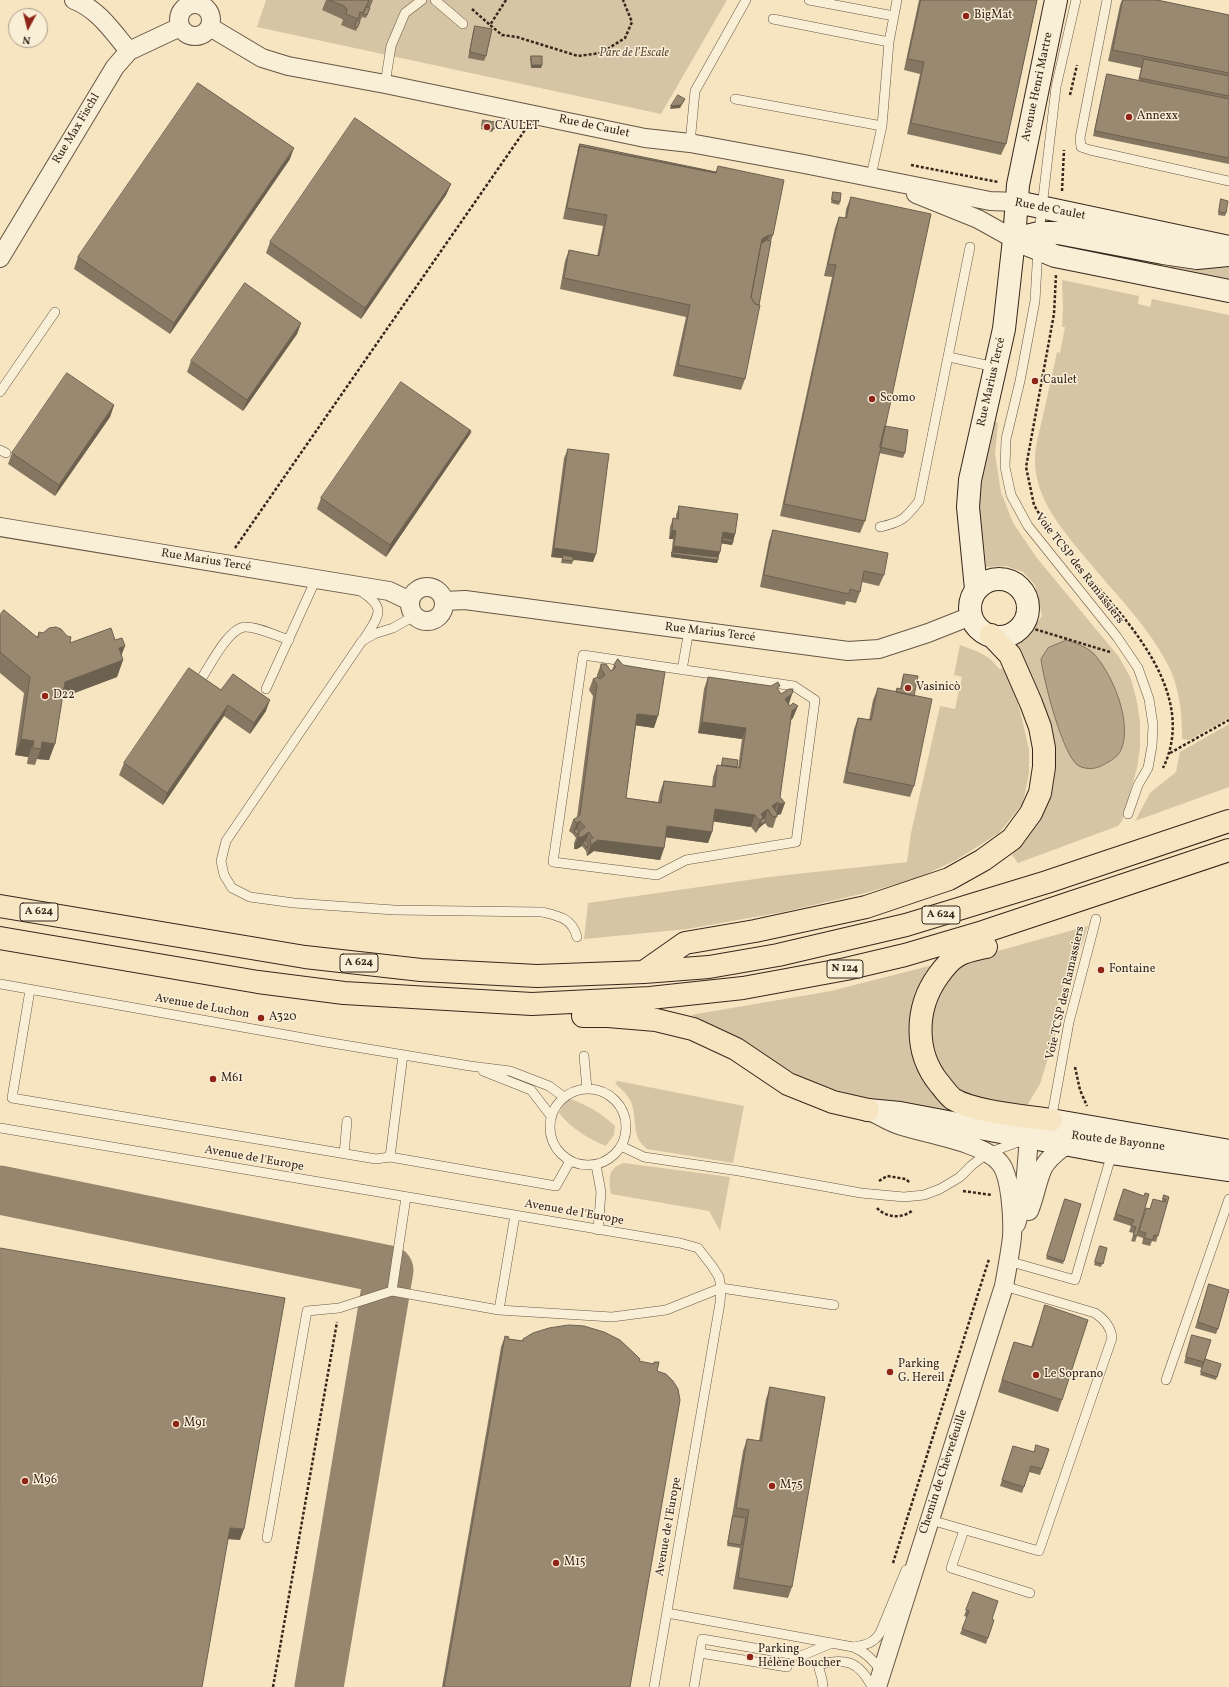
<!DOCTYPE html>
<meta charset="utf-8">
<style>
body{margin:0}
#map{position:relative;width:1229px;height:1687px;overflow:hidden;background:#f6e5c0;font-family:Vollkorn,serif}
canvas{display:block}
.north{position:absolute;left:8px;top:8px;width:40px;height:40px;box-sizing:border-box;background:#f9eed6;border:1px solid #ab9e8c;border-radius:50%;rotate:187deg;font-size:11px;font-weight:700;line-height:16px;text-align:center;color:#37261c}
.north::after{content:'';display:block;margin:auto;width:14px;height:18px;background:#8f2418;clip-path:polygon(50% 0,100% 100%,50% 72%,0 100%)}
</style>
<div id="map">
<canvas width="1229" height="1687"></canvas>
<div class="north">N</div>
</div>
<script>
const ctx = document.querySelector('canvas').getContext('2d');
ctx.lineJoin = 'round';
function fill(path, color) {
  ctx.fillStyle = color;
  ctx.fill(path, 'evenodd');
}
function strokePath(path, color, width, dash) {
  ctx.strokeStyle = color;
  ctx.lineWidth = width;
  ctx.lineCap = dash ? 'butt' : 'round';
  ctx.setLineDash(dash || []);
  ctx.stroke(path);
}
function drawText(font, color, halo, rows, align = 'center') {
  ctx.font = font + ' Vollkorn,serif';
  ctx.lineWidth = 3;
  ctx.setLineDash([]);
  ctx.textBaseline = 'middle';
  ctx.strokeStyle = halo;
  ctx.fillStyle = color;
  for (const [text, x, y, turn = 0] of rows) {
    ctx.save();
    ctx.translate(x, y);
    ctx.rotate((+turn || 0) * Math.PI / 180);
    ctx.textAlign = isNaN(turn) ? turn : align;
    if (halo) ctx.strokeText(text, 0, 0);
    ctx.fillText(text, 0, 0);
    ctx.restore();
  }
}
fill(new Path2D(`
 M266,0H727L661,114L257,27Z
 M1170,264L1229,265V283L1169,270Z
 M1062,280L1139,296L1138,304L1150,307L1152,299L1229,315V718L1189,740L1182,739C1182,714 1180,688 1168,665C1149,627 1116,595 1089,562C1065,533 1034,499 1035,459C1035,446 1039,433 1042,420C1047,398 1052,375 1057,352L1060,353L1065,327H1062L1063,308Z
 M993,421L998,423L995,454L1001,492L1013,523L1037,558L1119,657L1131,679L1137,702L1140,722V748L1137,768L1122,821L1118,826L1018,863L1012,855C1037,828 1061,790 1053,750C1051,740 1045,729 1041,719C1032,694 1023,669 1014,644L1027,636L1042,616L1035,585L1023,572L1006,566L986,567L978,496L982,469Z
 M960,645C976,651 989,654 999,669L1005,668L1016,696L1022,719L1029,750V773L1023,803L999,833L956,860L918,878L865,893L783,912L687,929L584,939L588,903L769,877L907,862L911,833L940,706L955,709L962,677L954,675Z
 M1229,724V787L1135,821L1150,793L1176,772L1180,752Z
 M1088,926L1081,947L1074,952L1055,1014L1054,1029H1057L1040,1084L1025,1109L971,1098L956,1087L942,1070L933,1043L931,1017L939,996L949,977L966,962L987,954Z
 M933,965L912,1034L976,1119L896,1105L842,1092L800,1077L732,1035L691,1015L831,991Z
 M618,1081L744,1106L733,1163L647,1149C629,1135 639,1118 630,1100C627,1094 620,1088 615,1083Z
 M570,1099C588,1105 601,1113 615,1126L614,1135L606,1146C587,1138 572,1129 559,1113L566,1101Z
 M624,1163L730,1177L720,1231L709,1211L611,1194C609,1179 607,1168 624,1163Z`), '#d6c5a4');
const water = new Path2D(`
 M1067,640C1075,643 1086,647 1092,652C1112,672 1133,722 1121,750C1117,758 1110,761 1103,765C1096,769 1087,770 1079,766C1063,758 1043,678 1041,659L1048,648Z`);
fill(water, '#b5a488');
strokePath(water, '#83725d', 1);
strokePath(new Path2D(`
 M0,1190L389,1270L319,1687`), '#96866e', 49);
const lane = new Path2D(`
 M435,0L463,24
 M809,0L894,16
 M1107,0L1080,138L1081,147L1090,150L1229,181
 M773,19L889,42
 M385,84L391,46L405,13L422,0
 M735,99L882,126
 M690,143L695,91L746,0
 M871,176L882,126L889,42L897,0
 M1039,233L1056,87L1076,0
 M1038,248L1035,301L1020,381L1006,439L1005,467L1011,495L1028,526L1117,637L1138,668L1149,699L1153,725L1152,746L1148,768L1138,785L1128,814
 M949,357L995,367
 M0,392L55,312
 M0,450L6,453
 M880,527C902,522 905,519 919,501L970,247
 M359,590C387,608 380,614 364,639
 M414,616L393,628L374,634L362,641L226,841L221,861L224,875L232,888L250,897L294,903L394,910L542,912C559,916 572,918 577,937
 M583,655L794,686L815,700L796,842L686,860L657,875L553,862Z
 M682,670L689,630
 M203,676C212,662 228,630 244,627C256,626 277,636 289,640
 M266,689L316,579
 M0,984L326,1042L470,1066L510,1071L549,1086L564,1097
 M30,990L12,1098L376,1159L390,1157
 M403,1055L390,1157L556,1186L570,1161
 M584,1056L587,1089
 M483,1071L531,1090L551,1116
 M550 1127a38 38 0 1 1 76 0a38 38 0 1 1-76 0Z
 M1051,1121L1069,1022L1096,919
 M0,1128L680,1243L698,1248L712,1266L719,1277L721,1288L720,1303L654,1687
 M621,1146L644,1157L739,1171L861,1193L904,1197L924,1195L940,1189L960,1177L972,1165L988,1153L1021,1141
 M344,1154L347,1121
 M596,1165L601,1192L598,1230
 M1008,1261L1075,1280L1112,1153
 M392,1291L499,1310L612,1317L666,1310L721,1288L834,1305
 M499,1310L515,1215
 M1166,1380L1229,1199
 M927,1519L1039,1551L1112,1338C1111,1326 1104,1319 1095,1313L1004,1286
 M964,1530L951,1568L1030,1593
 M267,1538L307,1311L339,1308L392,1291L406,1197
 M667,1613L853,1647C866,1652 874,1660 881,1672
 M853,1647C865,1645 873,1644 880,1633L906,1570
 M700,1653L787,1667
 M694,1687L702,1639L801,1656L832,1643
 M823,1687L822,1679L818,1665C845,1657 859,1661 872,1687`);
const street = new Path2D(`
 M74,0C98,9 113,32 129,51
 M179 20a16 16 0 1 1 32 0a16 16 0 1 1-32 0Z
 M210,27L262,58L288,66L385,84L645,138L690,143L804,164L990,201L1017,202
 M916,194L978,219L1014,239
 M0,258L115,67L129,51L180,27
 M0,527L389,591L410,601
 M410 604a17 17 0 1 1 34 0a17 17 0 1 1-34 0Z
 M444,601L465,600L848,651L879,649L928,633L971,616
 M874,1113C882,1117 890,1122 899,1125C925,1134 983,1142 1000,1163C1011,1176 1013,1220 1012,1237C1010,1254 1007,1270 1004,1286L877,1687
 M1029,1211C1035,1197 1037,1181 1043,1168C1048,1158 1058,1151 1066,1145
 M1016,1224L1024,1198L1029,1138L1043,1134`);
const secondary = new Path2D(`
 M1017,202L1229,247
 M1014,239L1055,256L1229,291
 M1014,239L1039,233H1058L1163,253L1197,258L1229,255
 M970 608a29 29 0 1 1 58 0a29 29 0 1 1-58 0Z
 M976,589L968,507L970,480L1004,329L1014,239L1018,185L1056,0
 M868,1110L900,1113L1112,1153L1229,1170
 M1051,1120L1229,1151`);
const highway = new Path2D(`
 M0,906L305,957L421,970L537,976L644,972L709,967L778,955L906,925L1047,882L1229,821
 M0,938L258,982L344,993L532,1004L650,998L743,988L846,969L905,955L983,932L1229,850
 M986,947C977,949 965,951 957,956C950,960 943,969 938,976C915,1008 914,1052 939,1083C943,1088 948,1095 953,1099C974,1112 1026,1116 1051,1120
 M645,971L685,943L755,931L866,907L949,879L983,860L1012,839L1031,813L1040,793L1044,767V748L1040,727L1031,703L1010,655L991,635
 M583,1016H608L656,1020L693,1029L736,1049L788,1084L833,1102L868,1110`);
strokePath(lane, '#675645', 10);
strokePath(street, '#675645', 20);
strokePath(secondary, '#37261c', 24);
strokePath(highway, '#37261c', 24);
strokePath(new Path2D(`
 M506,0L490,25L502,35L517,37L578,56L601,53L625,38L632,22L623,0
 M472,9L490,25
 M1070,95L1077,65
 M911,165L998,182
 M1062,191L1064,150
 M1044,522L1034,505L1026,467L1054,314L1056,275
 M235,548L525,130
 M1086,574C1131,624 1198,696 1163,768
 M1021,625L1110,652
 M1170,753L1229,720
 M1075,1067L1080,1090L1087,1106
 M879,1181L887,1176L906,1179L910,1183
 M963,1191L992,1195
 M877,1208C886,1218 903,1219 913,1210
 M893,1563L989,1259
 M273,1687L337,1322`), '#37261c', 2.5, [3, 2]);
strokePath(lane, '#f9eed6', 9);
strokePath(street, '#f9eed6', 18);
strokePath(secondary, '#f9eed6', 22);
strokePath(highway, '#f6e5c0', 22);
fill(new Path2D(`
 M326,0H373L366,18L362,17L356,31L341,25L343,20L340,18L322,10Z
 M919,0H1037L1006,144L1001,155L907,134L920,74L904,70Z
 M1122,0H1157L1229,15V164L1093,136L1105,80L1107,74L1138,81L1141,68L1108,61L1120,5Z
 M475,26L486,56L484,61L468,58L473,32Z
 M531,56L542,65L541,68H531L530,59Z
 M483,120L494,129L492,132L481,129Z
 M580,144L716,172L718,166L773,235L771,241L745,379L741,390L673,376L686,317L560,289L565,261L569,250L597,256L603,226L563,219L576,157Z
 M290,159L170,334L74,269L78,257Z
 M451,184L446,195L361,319L266,253L270,242Z
 M833,192L840,202L839,205L831,203Z
 M851,197L885,426L905,453L903,458L879,453L865,521L860,533L780,516L832,277L824,276L835,228L839,217L845,218L846,209Z
 M1221,199L1226,213L1225,216L1218,215Z
 M301,323L297,334L243,411L187,372L191,361Z
 M114,405L110,417L55,496L8,464L12,453Z
 M470,430V434L386,557L317,509L321,498Z
 M568,449L593,562L573,560L572,564L561,563L562,558L551,557L564,458Z
 M679,506L735,534L732,545L721,543L720,552L717,563L671,557L673,539H669L670,527L673,518L676,519V515Z
 M773,530L884,575L879,586L862,582L860,592L856,603L846,601L845,605L760,587L769,541Z
 M0,615L37,637L39,632L70,643L121,655L123,660L117,677L62,697L49,760L37,759L35,765L27,764L28,757L15,755L24,693L0,673Z
 M618,659L654,728L636,725L626,798L658,802L660,792L664,781L712,787L713,777L717,765L721,766L723,758L738,768L742,739L698,733L704,689L708,677L778,690L781,694H792L789,704L793,718L791,720L780,797L781,814L777,815L773,828L768,827L765,823L759,828L756,833L751,827L713,821L712,832L708,843L666,837L664,848L660,860L594,851L587,856L586,851L582,846L577,849H574V843L576,838L573,834L569,831L573,820L577,817L593,696L589,690L593,679L597,677V675L601,664L611,671L612,670L614,665Z
 M904,674L914,696V786L910,797L843,783L854,729L858,718L869,720L873,700L878,688L895,692L897,688L900,689L902,679Z
 M253,688L266,711L250,734L224,716L163,805L119,775L124,763L221,690Z
 M1124,1189L1144,1196L1137,1236L1135,1242L1131,1241L1134,1233L1129,1232L1131,1226L1113,1220Z
 M1164,1195L1169,1197L1156,1242L1152,1241L1150,1246L1142,1244L1143,1238L1137,1236L1146,1208L1150,1209L1162,1201Z
 M1065,1199L1081,1204L1063,1264L1046,1259Z
 M1100,1246L1107,1248L1101,1267L1094,1265Z
 M1209,1284L1218,1329L1216,1334L1195,1328Z
 M1045,1305L1062,1400L1058,1412L998,1392L1010,1353L1014,1342L1031,1347Z
 M1192,1335L1205,1359L1221,1364L1216,1380L1200,1375L1203,1366L1202,1368L1184,1363Z
 M505,1336L508,1339L522,1341L523,1339L639,1361L657,1371L630,1687H442L501,1347Z
 M770,1387L792,1587L788,1598L733,1589L740,1548L727,1546L743,1451L747,1439L759,1441L766,1399Z
 M1013,1446L1034,1452L1049,1449L1040,1475L1029,1472L1022,1493L1000,1486Z
 M973,1592L992,1619L988,1638L986,1644L960,1634L967,1617L964,1616Z`), '#847661');
fill(new Path2D(`
 M532,65H542L541,68H531Z
 M685,99L680,108L670,109L671,106Z
 M294,148L290,159L170,334L174,323Z
 M451,184L446,195L361,319L365,308Z
 M769,235L765,246L759,250L762,239Z
 M301,323L297,334L243,411L247,400Z
 M114,405L110,417L55,496L59,485Z
 M470,430L467,438L471,432L470,434L386,557L390,545Z
 M672,530L676,531L673,539H669Z
 M723,532L735,534L732,545L719,543Z
 M674,546L720,552L717,560H718L717,563L671,557Z
 M554,548L596,554L593,562L563,558V555L562,558L551,557Z
 M125,646L119,662L123,660L117,677L59,699L65,682L119,648Z
 M792,694L788,705L785,699Z
 M270,700L266,711L250,734L254,723Z
 M228,705L224,716L163,805L167,793Z
 M798,706L793,718L788,722L792,711Z
 M637,714L658,716L654,728L633,725Z
 M702,722L746,728L742,739L698,733Z
 M21,739L34,741L28,757L15,755Z
 M42,742L55,744L49,760L37,759L41,749Z
 M722,765L737,767L736,770L721,768Z
 M778,802L774,813L772,806Z
 M785,803L781,814L775,816L779,804Z
 M715,809L755,815L751,827L710,821Z
 M768,809L764,821H766L765,823L759,828L756,833L760,821L761,814Z
 M580,821L576,832L574,831L577,823Z
 M667,826L712,832L708,843L663,837Z
 M589,832L585,844L583,842L582,846L577,849H574L578,837Z
 M598,840L664,848L660,860L594,851L587,856L591,845Z
 M230,1528L244,1529L240,1540L225,1539Z`), '#6c604f');
const building = new Path2D(`
 M329,0H369L363,13L360,12L358,19L346,14L347,9L344,6Z
 M921,0H1037L1006,144L911,123L924,62L908,59Z
 M1123,0H1157L1229,15V73L1113,50Z
 M367,7L370,8L367,15L363,14Z
 M357,20L360,22L357,28L355,27Z
 M475,26L492,29L486,56L470,52Z
 M531,56H542V65H532Z
 M1144,59L1229,76V96L1140,78Z
 M1107,74L1229,99V158L1095,131Z
 M198,83L294,148L174,323L78,257Z
 M678,95L685,99L681,105L671,106Z
 M355,118L451,184L365,308L270,242Z
 M483,120L495,122L494,129L482,126Z
 M580,144L716,172V173L580,146L578,151Z
 M580,146L716,173L718,166L784,180L773,235H769L762,239L751,297L755,304L760,305L745,379L678,365L690,305L564,278L569,250L599,256L607,215L567,208Z
 M833,192L841,193L840,202L832,200Z
 M851,197L931,214L865,521L784,504L836,265L828,264L839,217L846,218Z
 M1221,199L1228,201L1226,213L1219,212Z
 M767,240L771,241L759,305L755,304L751,297L761,244Z
 M245,283L301,323L247,400L191,361Z
 M67,373L114,405L59,485L12,453Z
 M401,382L470,430L390,545L321,498Z
 M885,426L908,430L905,453L880,447Z
 M470,430L471,432L467,438Z
 M568,449L609,454L596,554L554,548Z
 M679,506L738,514L735,534L723,532L720,552L674,546L676,531L672,530L673,518L678,519Z
 M773,530L888,553L884,575L864,571L860,592L850,589L849,594L764,575Z
 M722,538L733,540V542L722,540Z
 M672,552L718,557V560L672,554Z
 M563,555L573,557V561L563,560Z
 M4,610L38,638L39,632L43,633L49,628L56,627L61,629L67,636L71,637L70,643L111,628L115,640L122,638L125,646L119,648L123,660L65,682L55,744L42,742L41,749L33,748L34,741L21,739L30,677L0,652V615Z
 M618,659L623,665L665,672L658,716L637,714L626,798L661,803L664,781L715,787L717,765L740,768L746,728L702,722L708,677L771,686L778,682L780,686L777,688L781,694L789,689H793L792,694L785,699L790,706L793,703L798,706L792,711L780,797L785,803L779,804L778,802L772,806L777,813V817L772,816L768,809L761,814L763,817L760,821L755,815L715,809L712,832L667,826L664,848L598,840L591,845L590,839L593,838L589,832L582,837H578L579,832L585,827L580,821L577,823L573,820L580,815L597,685L593,679L598,677L600,679L605,675L601,669V664H606L611,671L616,667L614,665Z
 M189,668L221,690L233,674L270,700L254,723L228,705L167,793L124,763Z
 M904,674L918,676L914,696L896,692L897,688L901,689Z
 M878,688L932,699L914,786L847,772L858,718L871,720Z
 M723,758L738,760L737,767L722,765Z
 M765,818L766,821L760,825L761,820Z
 M577,829L579,831L577,835L574,831Z
 M586,841L588,844L587,848L583,842Z
 M1124,1189L1144,1196L1145,1193L1149,1194L1137,1236L1133,1235L1136,1227L1131,1226L1134,1220L1116,1214Z
 M1164,1195L1169,1197L1158,1236L1154,1235L1153,1240L1144,1238L1146,1233L1139,1231L1146,1208L1150,1209L1153,1199L1165,1202L1166,1199H1163Z
 M1065,1199L1081,1204L1064,1261L1047,1256Z
 M1100,1246L1107,1248L1103,1264L1095,1262Z
 M0,1248L285,1298L244,1529L230,1528L202,1687H0Z
 M1209,1284L1229,1290L1218,1329L1198,1322Z
 M1045,1305L1088,1320L1062,1400L1002,1380L1014,1342L1032,1347Z
 M569,1325L584,1326L604,1332L620,1340L635,1354L640,1359L639,1361L654,1364V1362H659L657,1371L666,1374L673,1381L678,1389L680,1400L630,1687H444L505,1336L509,1337L508,1339L523,1341V1339L533,1333L549,1328Z
 M1192,1335L1211,1340L1204,1362L1186,1357Z
 M1205,1359L1221,1364L1217,1377L1201,1372Z
 M770,1387L825,1397L792,1587L738,1578L749,1510L736,1508L747,1439L761,1441Z
 M1036,1445L1049,1449L1042,1469L1031,1466L1024,1487L1002,1480L1013,1446L1034,1452Z
 M733,1516L746,1518L741,1545L728,1543Z
 M973,1592L998,1601L992,1619L994,1620L988,1638L962,1629L969,1611L966,1610Z`);
fill(building, '#9a8971');
strokePath(building, '#6c604f', 1);
for (const [x, y, r, color] of [
 [966,16,4,"#8f2418"],
 [1129,117,4,"#8f2418"],
 [487,127,4,"#8f2418"],
 [1035,381,4,"#8f2418"],
 [872,399,4,"#8f2418"],
 [908,688,4,"#8f2418"],
 [45,696,4,"#8f2418"],
 [1101,970,4,"#8f2418"],
 [261,1018,4,"#8f2418"],
 [213,1079,4,"#8f2418"],
 [890,1372,4,"#8f2418"],
 [1036,1375,4,"#8f2418"],
 [176,1424,4,"#8f2418"],
 [25,1481,4,"#8f2418"],
 [772,1486,4,"#8f2418"],
 [556,1563,4,"#8f2418"],
 [750,1657,4,"#8f2418"]
]) {
  const dot = new Path2D();
  dot.arc(x, y, r, 0, 2 * Math.PI);
  ctx.fillStyle = color;
  ctx.fill(dot);
  strokePath(dot, '#f9eed6', 1.5);
}
for (const [x, y, w] of [
 [39,912,38],
 [941,915,38],
 [359,963,38],
 [845,969,36]
]) {
  const box = new Path2D();
  box.roundRect(x - w / 2, y - 9, w, 18, 3);
  ctx.fillStyle = '#f9eed6';
  ctx.fill(box);
  strokePath(box, '#37261c', 1);
}
drawText('bold 11px', '#37261c', null, [
 ["A 624",39,912],
 ["A 624",941,915],
 ["A 624",359,963],
 ["N 124",845,969]
]);
drawText('12px', '#37261c', '#f9eed6', [
 ["BigMat",974,16],
 ["Annexx",1137,117],
 ["CAULET",495,127],
 ["Caulet",1043,381],
 ["Scomo",880,399],
 ["Vasinicò",916,688],
 ["D22",53,696],
 ["Fontaine",1109,970],
 ["A320",269,1018],
 ["M61",221,1079],
 ["Parking",898,1365],
 ["G. Hereil",898,1379],
 ["Le Soprano",1044,1375],
 ["M91",184,1424],
 ["M96",33,1481],
 ["M75",780,1486],
 ["M15",564,1563],
 ["Parking",758,1650],
 ["Hélène Boucher",758,1664]
], 'left');
drawText('italic 12px', '#5f4e3e', '#f9eed6', [
 ["Parc de l’Escale",634,54]
]);
drawText('12px', '#37261c', '#f9eed6', [
 ["Avenue Henri Martre",1038,87,-78],
 ["Rue de Caulet",594,127,12],
 ["Rue Max Fischl",77,129,-59],
 ["Rue de Caulet",1050,210,11],
 ["Rue Marius Tercé",992,382,-77],
 ["Rue Marius Tercé",206,561,9],
 ["Voie TCSP des Ramassiers",1079,569,52],
 ["Rue Marius Tercé",710,633,7],
 ["Voie TCSP des Ramassiers",1066,993,-77],
 ["Avenue de Luchon",202,1007,10],
 ["Route de Bayonne",1118,1142,7],
 ["Avenue de l'Europe",254,1159,10],
 ["Avenue de l'Europe",574,1213,10],
 ["Chemin de Chèvrefeuille",944,1472,-72],
 ["Avenue de l'Europe",669,1527,-80]
]);
</script>
